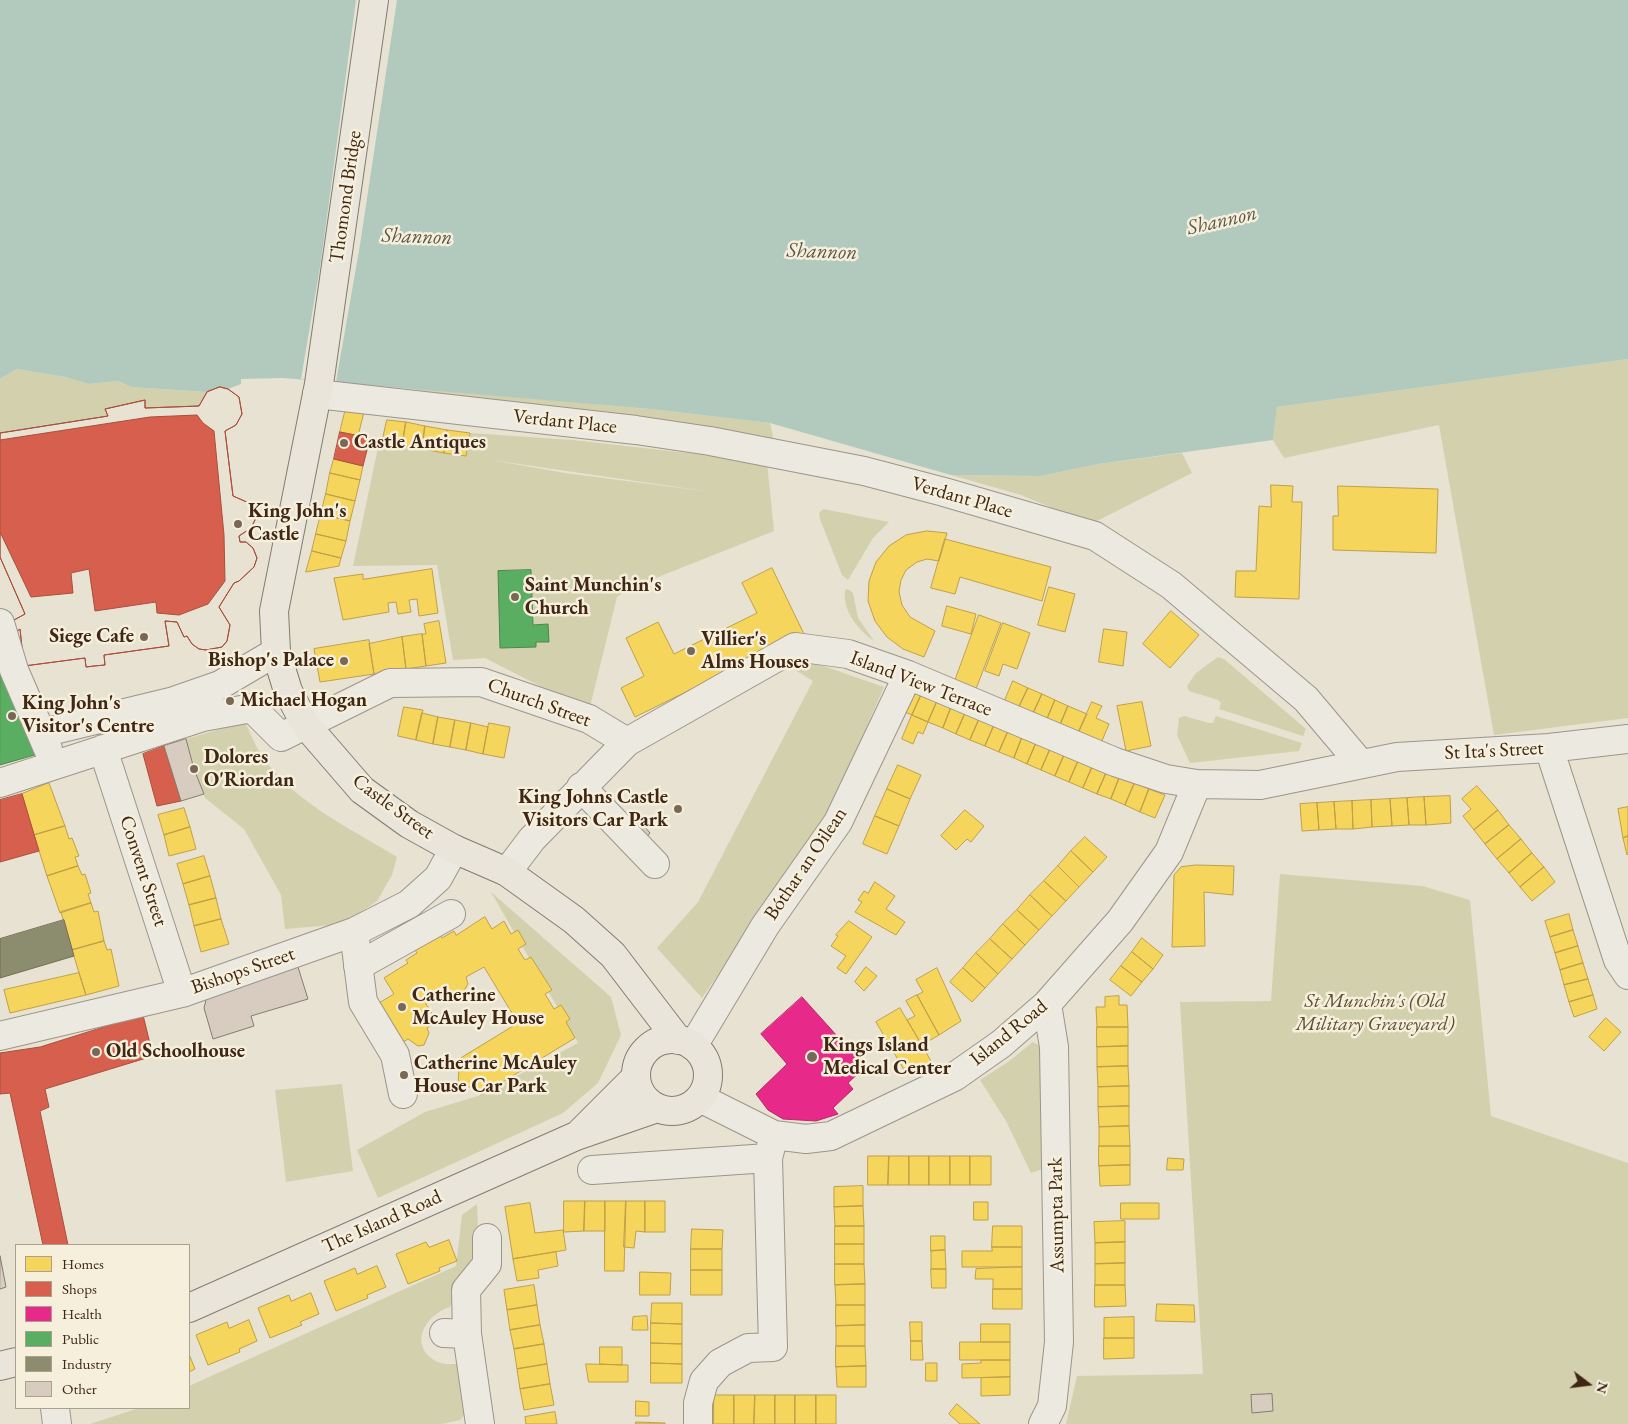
<!DOCTYPE html>
<meta charset="utf-8">
<style>
body{margin:0}
#map{position:relative;width:1628px;height:1424px;overflow:hidden;background:#e7e2d1;font-family:"EB Garamond",serif}
canvas{display:block}
.legend{position:absolute;left:15px;top:1244px;width:175px;height:165px;box-sizing:border-box;background:#f5efdb;border:1px solid #ac9f8c;margin:0;padding:6px 9px;list-style:none;font-size:15px;color:#3f2615}
.legend li{display:flex;align-items:center;gap:10px;height:25px}
.legend b{width:25px;border:1px solid #ac9f8c}
.north{position:absolute;left:1563px;top:1359px;width:50px;height:50px;-webkit-text-stroke:4px #f5efdb;paint-order:stroke;rotate:105deg;font-size:14px;font-weight:700;line-height:20px;text-align:center;color:#3f2615}
.north::after{content:'';display:block;margin:auto;width:18px;height:22px;background:#3f2615;clip-path:polygon(50% 0,100% 100%,50% 72%,0 100%)}
</style>
<div id="map">
<canvas width="1628" height="1424"></canvas>
<ul class="legend">
<li><b style="height:14px;background:#f6d55c"></b>Homes</li>
<li><b style="height:14px;background:#d6604d"></b>Shops</li>
<li><b style="height:14px;background:#e7298a"></b>Health</li>
<li><b style="height:14px;background:#5aae61"></b>Public</li>
<li><b style="height:14px;background:#8c8c6e"></b>Industry</li>
<li><b style="height:14px;background:#d8ccc0"></b>Other</li>
</ul>
<div class="north">N</div>
</div>
<script>
const ctx = document.querySelector('canvas').getContext('2d');
ctx.lineJoin = 'round';
function fill(path, color) {
  ctx.fillStyle = color;
  ctx.fill(path, 'evenodd');
}
function strokePath(path, color, width, dash) {
  ctx.strokeStyle = color;
  ctx.lineWidth = width;
  ctx.lineCap = dash ? 'butt' : 'round';
  ctx.setLineDash(dash || []);
  ctx.stroke(path);
}
function drawText(font, color, halo, rows, align = 'center') {
  ctx.font = font + ' "EB Garamond",serif';
  ctx.lineWidth = 5;
  ctx.setLineDash([]);
  ctx.textBaseline = 'middle';
  ctx.strokeStyle = halo;
  ctx.fillStyle = color;
  for (const [text, x, y, turn = 0] of rows) {
    ctx.save();
    ctx.translate(x, y);
    ctx.rotate((+turn || 0) * Math.PI / 180);
    ctx.textAlign = isNaN(turn) ? turn : align;
    if (halo) ctx.strokeText(text, 0, 0);
    ctx.fillText(text, 0, 0);
    ctx.restore();
  }
}
fill(new Path2D(`
 M1628,359V718L1494,735L1439,425L1284,458L1273,440L1277,407Z
 M17,369L65,377L89,384L118,381L131,387L207,392L199,406L145,408V401L105,409L108,416L0,433V379Z
 M391,386L651,409L770,423L775,445Z
 M470,433L573,440L767,462L774,531L628,589L617,597L589,711L485,658L453,660L437,565L353,566L379,443L466,456ZM491,460L718,493H719L565,473Z
 M1182,453L1192,473L1091,524L1021,495L951,475L1041,476L1098,464Z
 M823,509L889,522L873,538L848,580L842,575L820,519L819,513Z
 M848,589L853,593L858,618L874,641C858,630 842,610 845,590Z
 M1218,657L1224,659L1306,729L1303,736L1219,709L1221,703L1218,700L1189,691L1187,686L1196,673Z
 M800,658L884,687L827,817L702,998L657,948L698,902L813,681L787,665Z
 M1184,716L1209,723H1213L1216,716L1302,743L1299,751L1190,763L1177,735L1179,718Z
 M245,722C250,732 254,743 260,753C291,801 350,828 397,857L392,875L377,901L344,924L285,929L281,895L244,829L205,798L194,769L186,739Z
 M1280,874L1422,886L1470,900L1491,1116L1628,1163V1424H1066L1077,1376L1203,1374L1180,1002L1271,1001Z
 M491,892L611,997L621,1035L598,1083L563,1113L378,1198L357,1150L425,1112L481,1095L578,1043Z
 M1033,1042L1040,1046L1042,1053L1045,1168L1031,1173L1006,1121L980,1080L1008,1062Z
 M342,1084L353,1171L286,1182L275,1090Z
 M477,1204L479,1253L450,1307C427,1314 408,1343 434,1360C441,1365 452,1364 461,1364L468,1411L460,1420L442,1424H90L139,1408H189V1386L456,1266L462,1215Z`), '#d3d1ad');
fill(new Path2D(`
 M0,0H1628V359L1277,407L1273,440L1098,464L1041,476L951,475L770,423L651,409L283,378L241,379V384L228,389L220,387L207,392L131,387L118,381L89,384L65,377L17,369L0,379Z`), '#b1cabd');
fill(new Path2D(`
 M356,0H397L360,245L336,382L301,379L321,261Z`), '#e7e2d1');
const homes = new Path2D(`
 M347,404L365,408L358,436L340,432Z
 M387,420L406,422L402,446L382,443Z
 M406,422L425,426L422,449L402,446Z
 M425,426L447,430L444,453L422,449Z
 M447,430L470,433L466,456L444,453Z
 M334,459L363,466L360,480L330,473Z
 M330,473L360,480L355,501L326,494Z
 M1271,485L1293,486L1292,502H1302L1299,599L1235,597L1236,571H1256L1259,506L1271,507Z
 M1338,486L1438,489L1436,553L1333,550V516H1338Z
 M326,494L355,501L350,521L321,514Z
 M321,514L350,521L346,541L316,534Z
 M927,531L947,533L939,561L927,559L917,562L906,570L901,580L899,592L902,605L910,617L935,631L924,657L903,649L887,637L875,621L868,601L869,581L876,562L889,546L906,535Z
 M316,534L346,541L341,558L312,551Z
 M945,539L1051,567L1042,601L960,577L955,594L931,588Z
 M312,551L341,558L339,566L306,572Z
 M772,568L804,634L635,717L621,688L644,676L626,638L658,622L674,654L757,613L742,583Z
 M432,569L438,613L419,616L417,599L409,600L411,612L398,614L396,602L388,603L389,612L343,620L334,578L363,574V579Z
 M1049,587L1075,594L1065,632L1038,625Z
 M947,606L976,614L971,634L942,626Z
 M1171,611L1199,635L1170,668L1143,644Z
 M979,615L1001,623L976,689L955,681Z
 M439,621L446,663L426,666L422,634H426L424,624Z
 M1003,623L1030,633L1017,669L1003,664L999,676L985,671Z
 M1104,629L1127,632L1123,666L1099,662Z
 M422,634L426,666L406,669L402,637Z
 M402,637L406,669L374,674L369,644Z
 M369,640L374,674L320,682L314,649Z
 M1013,681L1028,688L1017,711L1003,705Z
 M907,686L922,693L912,715L898,709Z
 M1028,688L1042,694L1031,718L1017,711Z
 M922,693L938,699L928,722L912,715Z
 M1042,694L1055,700L1045,724L1031,718Z
 M938,699L952,705L943,728L928,722Z
 M1055,700L1068,706L1058,730L1045,724Z
 M1092,702L1102,706L1096,718L1109,724L1099,748L1076,738Z
 M1142,702L1151,746L1126,751L1117,706Z
 M952,705L966,711L956,734L943,728Z
 M1068,706L1087,714L1076,738L1058,730Z
 M404,707L423,710L416,740L398,736Z
 M966,711L980,717L970,740L956,734Z
 M422,713L438,717L433,744L416,740Z
 M912,715L928,722L923,734L918,732L913,744L902,739Z
 M438,717L455,720L450,747L433,744Z
 M980,717L995,723L985,746L970,740Z
 M455,720L471,723L466,750L450,747Z
 M471,723L488,727L483,754L466,750Z
 M489,723L510,727L504,758L483,754Z
 M995,723L1009,729L999,752L985,746Z
 M1009,729L1023,735L1014,758L999,752Z
 M1023,735L1037,741L1027,764L1014,758Z
 M1037,741L1051,747L1041,770L1027,764Z
 M1051,747L1065,753L1055,776L1041,770Z
 M1065,753L1079,759L1069,782L1055,776Z
 M1079,759L1093,765L1083,788L1069,782Z
 M898,765L921,775L910,799L887,789Z
 M1093,765L1107,771L1097,794L1083,788Z
 M1107,771L1120,776L1111,799L1097,794Z
 M1120,776L1135,782L1125,805L1111,799Z
 M1135,782L1149,789L1140,812L1125,805Z
 M49,783L65,826L34,835L22,794Z
 M1477,786L1498,810L1474,830L1463,816L1471,809L1462,799Z
 M887,789L910,799L899,826L875,816Z
 M1149,789L1165,795L1155,818L1140,812Z
 M1450,796L1451,823L1426,825L1424,797Z
 M1424,797L1426,825H1409L1407,798Z
 M1407,798L1409,825L1392,826L1390,799Z
 M1390,799L1392,826L1372,827L1371,800Z
 M1371,800L1372,827L1353,829L1352,801Z
 M1352,801L1353,829H1336L1334,802Z
 M1334,802L1336,829L1319,830L1317,803Z
 M1317,803L1319,830L1302,831L1300,804Z
 M1628,807V836L1623,838L1618,809Z
 M184,808L190,827L164,835L158,815Z
 M965,810L984,826L971,842L967,839L956,850L941,836Z
 M1498,810L1509,825L1485,844L1474,830Z
 M875,816L899,826L887,854L863,844Z
 M1509,825L1521,839L1497,859L1485,844Z
 M65,826L69,839L72,838L79,856L75,857L78,866L47,876L34,835Z
 M190,827L196,849L169,856L164,835Z
 M1628,836V854L1627,855L1623,838Z
 M1085,837L1107,857L1093,872L1071,851Z
 M1521,839L1532,853L1509,873L1497,859Z
 M1071,851L1093,872L1079,887L1058,866Z
 M1532,853L1544,867L1520,887L1509,873Z
 M204,856L210,876L183,884L177,864Z
 M1196,865L1234,866L1233,895L1204,892L1205,946L1172,947L1174,875L1181,867Z
 M78,866L82,875L85,874L91,893L88,894L91,903L60,913L47,876Z
 M1058,866L1079,887L1066,901L1044,881Z
 M1544,867L1555,882L1532,901L1520,887Z
 M210,876L216,898L189,905L183,884Z
 M1044,881L1066,901L1052,916L1030,895Z
 M875,882L895,896L886,909L905,922L896,935L855,912L862,902L858,900L864,891L868,893Z
 M1030,895L1052,916L1039,930L1017,910Z
 M216,898L221,919L194,926L189,905Z
 M91,903L94,912L98,911L104,941L72,950L61,912Z
 M1017,910L1039,930L1025,945L1003,924Z
 M1569,914L1573,930L1550,937L1545,921Z
 M485,917L492,929L504,921L511,934L518,930L526,944L518,949L525,960L531,957L552,990L545,994L554,1009L561,1005L570,1019L566,1022L575,1038L481,1095L476,1087H463L458,1083L459,1071L464,1067L459,1059L518,1023L484,967L466,977L468,984L461,996L455,997L448,995L444,990L425,1002L437,1022L427,1028L429,1033L424,1045L418,1046L408,1039L398,1045L374,1006L394,994L384,978L408,963L406,960L417,953L414,948L439,933L442,938L454,931L456,935Z
 M221,919L229,944L201,952L194,926Z
 M849,921L872,937L846,974L837,968L846,956L831,946L838,936L836,935Z
 M1003,924L1025,945L1012,959L990,939Z
 M1573,930L1578,946L1555,953L1550,937Z
 M1142,938L1163,955L1153,969L1132,952Z
 M990,939L1012,959L998,974L976,953Z
 M104,941L107,950L111,949L119,986L86,995L72,950Z
 M1578,946L1583,963L1560,970L1555,953Z
 M1132,952L1153,969L1142,982L1121,966Z
 M976,953L998,974L985,988L963,968Z
 M1583,963L1588,979L1564,985L1560,970Z
 M1121,966L1142,982L1131,996L1110,980Z
 M866,967L877,976L864,991L855,982Z
 M937,968L961,1021L939,1035L917,995L923,992L916,980Z
 M963,968L985,988L972,1002L950,982Z
 M79,973L86,995L10,1013L4,990Z
 M1588,979L1593,995L1569,1002L1564,985Z
 M917,995L939,1035L922,1045L907,1020L915,1016L906,1001Z
 M1593,995L1597,1009L1574,1017L1569,1002Z
 M1119,996V1005H1127L1128,1027H1097L1096,1007H1105V997Z
 M900,1008L931,1061L907,1075L876,1022Z
 M1606,1018L1621,1032L1604,1051L1589,1037Z
 M1097,1027H1128V1046L1097,1047Z
 M1128,1046V1066L1097,1067V1047Z
 M1128,1066L1129,1086L1098,1087L1097,1067Z
 M1129,1086V1106L1098,1107V1087Z
 M1129,1106V1126L1099,1127L1098,1107Z
 M1129,1126L1130,1146H1099V1127Z
 M1099,1146H1130V1165L1099,1166Z
 M868,1156H889L888,1185H868Z
 M889,1156H909V1185H888Z
 M909,1156H929V1185H909Z
 M929,1156H950V1185H929Z
 M950,1156H970V1185H950Z
 M970,1156H991V1185H970Z
 M1168,1158L1184,1159L1183,1170H1167Z
 M1130,1165V1185L1100,1186L1099,1166Z
 M863,1186V1206L834,1207V1187Z
 M564,1201H585L584,1231L564,1232Z
 M585,1201H605V1231H584Z
 M605,1201H626L624,1271H605Z
 M626,1201H645V1232L636,1231L634,1248L624,1247Z
 M645,1201H665V1232H645Z
 M974,1202H988V1220H974Z
 M530,1203L535,1233L563,1230L566,1250L513,1259L505,1207Z
 M1121,1203H1159V1219H1121Z
 M863,1206L864,1226H835L834,1207Z
 M1125,1221V1242L1095,1243L1094,1222Z
 M835,1226H864V1244H835Z
 M993,1226H1022V1247H992Z
 M692,1229L723,1230L722,1249H691Z
 M931,1236H945V1250L931,1251Z
 M449,1240L457,1261L439,1268L440,1271L408,1284L396,1254L426,1242L429,1247Z
 M1125,1242V1263L1095,1264V1243Z
 M835,1244H864V1264H835Z
 M992,1247H1022V1267H962V1251H992Z
 M691,1249H722V1270H691Z
 M945,1250L946,1269H931V1251Z
 M556,1252L558,1266L538,1270L539,1278L517,1281L513,1259Z
 M1125,1263V1285H1095V1264Z
 M835,1264H864L865,1284L835,1285Z
 M377,1266L386,1287L367,1295L368,1298L336,1311L324,1281L355,1268L357,1274Z
 M1022,1267V1289H993V1279H975L976,1269Z
 M931,1269H946V1288H932Z
 M691,1270H722V1295H691Z
 M640,1272L671,1273L670,1295H640Z
 M865,1284V1305H836L835,1285Z
 M534,1285L537,1305L507,1310L504,1290Z
 M1095,1285H1125L1126,1306L1095,1307Z
 M993,1289H1022V1309H993Z
 M311,1293L319,1314L300,1322L302,1325L270,1338L258,1308L289,1295L291,1301Z
 M652,1303H682V1324L651,1323Z
 M1157,1304L1194,1305L1195,1322L1156,1321Z
 M537,1305L540,1325L510,1330L507,1310Z
 M836,1305H865V1325L836,1326Z
 M647,1316L648,1330H632L633,1317Z
 M1134,1317V1338H1104V1318Z
 M249,1320L257,1341L239,1349L240,1352L208,1365L196,1335L227,1322L229,1328Z
 M910,1322H922V1341H911Z
 M651,1323L682,1324V1344L651,1343Z
 M981,1324H1010V1342H981Z
 M540,1325L544,1344L514,1349L510,1330Z
 M865,1325V1346H836V1326Z
 M1104,1338H1134V1358L1104,1359Z
 M911,1341H922L923,1360H911Z
 M960,1342H1010V1360H960Z
 M651,1343L682,1344V1364L651,1363Z
 M544,1344L547,1364L517,1369L514,1349Z
 M836,1346H865L866,1366L836,1367Z
 M600,1347H622V1365L600,1364Z
 M189,1354L195,1369L189,1372Z
 M981,1360H1010V1377L962,1378V1364L981,1363Z
 M651,1363L682,1364V1383H651Z
 M926,1363H937V1381H926Z
 M547,1364L550,1384L520,1389L517,1369Z
 M586,1364L628,1365V1382H589Z
 M866,1366V1387H837L836,1367Z
 M1010,1377V1395L981,1396V1378Z
 M550,1384L554,1405L524,1410L520,1389Z
 M714,1395H734V1424H714Z
 M734,1395H755L754,1424H734Z
 M755,1395H775V1424H754Z
 M775,1395H795V1424H775Z
 M795,1395H816V1424H795Z
 M816,1395H836V1424H816Z
 M636,1401L649,1402V1416H636Z
 M957,1404L980,1424H960L949,1414Z
 M555,1412L557,1424H526L525,1417Z
 M636,1422L665,1423V1424H636Z`);
fill(homes, '#f6d55c');
strokePath(homes, '#bfa047', 1);
const shops = new Path2D(`
 M220,387L228,389L239,397L242,414L236,425L225,431L233,496L249,503L254,511L255,520L251,528L239,536L240,542H246L253,548L257,558L254,567L239,581L234,583L219,607L230,625L227,641L222,647L206,650L199,649L192,644L187,636L184,637L177,622L165,621L169,646L104,655L105,665L94,666L86,667L85,658L24,666L20,629L9,638L5,625L25,614L0,557V532L31,597L73,593L71,573L89,569L95,611L156,602L157,613L179,615L208,604L225,581L224,535L214,431L203,423L197,415L150,417L0,440V433L108,416L105,409L145,400V408L199,406L207,392Z
 M220,387L228,389L239,397L242,414L236,425L225,431L233,496L249,503L254,511L255,520L251,528L239,536L240,542H246L253,548L257,558L254,567L239,581L234,583L219,607L230,625L227,641L222,647L206,650L199,649L192,644L187,636L184,637L177,622L165,621L169,646L104,655L105,665L94,666L86,667L85,658L24,666L20,629L9,638L5,625L25,614L0,557V433L108,416L105,409L145,400V408L199,406L207,392Z
 M340,432L370,438L363,466L334,459Z
 M164,746L181,801L157,806L143,754Z
 M22,794L39,851L0,862V800Z
 M143,1015L153,1056L45,1089L49,1107L40,1111L68,1245H43L10,1093L0,1094V1053L40,1047Z`);
fill(shops, '#d6604d');
strokePath(shops, '#a94f3c', 1);
const health = new Path2D(`
 M802,997L865,1067L848,1083L853,1089L833,1108L838,1114L816,1121L783,1119L768,1110L756,1094L787,1064L761,1034Z`);
fill(health, '#e7298a');
strokePath(health, '#b52867', 1);
const public = new Path2D(`
 M531,570L533,625L548,624L549,642H536V647L500,648L498,571Z
 M0,663L13,703L20,701L38,754L0,765Z`);
fill(public, '#5aae61');
strokePath(public, '#52854a', 1);
const industry = new Path2D(`
 M64,920L74,956L0,978V939Z`);
fill(industry, '#8c8c6e');
strokePath(industry, '#756d53', 1);
const building = new Path2D(`
 M186,739L194,769L204,794L181,801L164,746Z
 M644,826L650,833L644,840L637,833Z
 M298,967L308,999L251,1016L254,1026L213,1039L204,1008L207,996Z
 M0,1256L6,1287L0,1289Z
 M1272,1394L1273,1411L1252,1413L1251,1395Z`);
fill(building, '#d8ccc0');
strokePath(building, '#837c71', 1);
const minor = new Path2D(`
 M317,394L636,430L710,441L864,471L944,492L1095,536L1171,585L1306,699L1360,763
 M0,623L14,670L48,749
 M42,733L174,701L220,685L276,652
 M1549,748L1618,960L1628,975
 M103,749L182,993
 M0,783L203,717L252,708L281,737L390,683L481,682L589,719L627,742
 M581,787L655,864
 M507,872L532,839L627,742L795,647L848,654L908,675L1115,762L1166,779L1197,784L1260,785L1397,757L1549,748L1628,739
 M354,932L363,1002L395,1055L403,1094
 M358,966L451,914
 M0,1036L182,993L354,932L409,904L438,878L454,849
 M693,1046L765,926L838,822L908,675
 M700,1098L774,1135L806,1139L831,1136L954,1077L1001,1044L1047,1004L1120,921L1169,852L1197,784
 M592,1170L768,1158
 M444,1333L467,1334L480,1424
 M467,1334L466,1290L487,1264V1238
 M55,1408L57,1424
 M698,1424V1403L704,1381L720,1363L748,1348L773,1347L768,1158L774,1135
 M1043,1424L1052,1406L1059,1342L1054,1047L1047,1004`);
const major = new Path2D(`
 M374,0L319,384L274,611L276,652L288,691L305,724L362,790L409,824L454,849L507,872L574,920L613,955L678,1040
 M636 1075a36 36 0 1 1 72 0a36 36 0 1 1-72 0Z
 M581,1132L636,1077
 M189,1308L576,1136L657,1108
 M0,1366L16,1362`);
strokePath(minor, '#9c958a', 30);
strokePath(major, '#837c71', 30);
strokePath(minor, '#ece9e0', 28);
strokePath(major, '#e9e5db', 28);
for (const [x, y, r, color] of [
 [344,443,5,"#7a6857"],
 [238,524,5,"#7a6857"],
 [515,597,5,"#7a6857"],
 [144,637,5,"#7a6857"],
 [691,651,5,"#7a6857"],
 [344,661,5,"#7a6857"],
 [230,701,5,"#7a6857"],
 [12,716,5,"#7a6857"],
 [194,769,5,"#7a6857"],
 [678,809,5,"#7a6857"],
 [402,1007,5,"#7a6857"],
 [96,1052,5,"#7a6857"],
 [812,1057,6,"#7a6857"],
 [404,1075,5,"#7a6857"]
]) {
  const dot = new Path2D();
  dot.arc(x, y, r, 0, 2 * Math.PI);
  ctx.fillStyle = color;
  ctx.fill(dot);
  strokePath(dot, '#f5efdb', 2);
}
drawText('20px', '#3f2615', '#f5efdb', [
 ["Thomond Bridge",346,197,-82],
 ["Verdant Place",565,422,6],
 ["Verdant Place",962,498,16],
 ["Island View Terrace",921,684,21],
 ["Church Street",539,703,20],
 ["St Ita's Street",1494,751,-3],
 ["Castle Street",393,807,36],
 ["Bóthar an Oilean",806,864,-56],
 ["Convent Street",143,871,72],
 ["Bishops Street",243,971,-19],
 ["Island Road",1009,1033,-39],
 ["Assumpta Park",1057,1215,-91],
 ["The Island Road",382,1222,-24]
]);
drawText('bold 20px', '#3f2615', '#f5efdb', [
 ["Castle Antiques",354,443],
 ["King John's",248,512],
 ["Castle",248,535],
 ["Saint Munchin's",525,586],
 ["Church",525,609],
 ["Siege Cafe",134,637,"right"],
 ["Villier's",701,640],
 ["Alms Houses",701,663],
 ["Bishop's Palace",334,661,"right"],
 ["Michael Hogan",240,701],
 ["King John's",22,704],
 ["Visitor's Centre",22,727],
 ["Dolores",204,758],
 ["O'Riordan",204,781],
 ["King Johns Castle",668,798,"right"],
 ["Visitors Car Park",668,821,"right"],
 ["Catherine",412,996],
 ["McAuley House",412,1019],
 ["Kings Island",823,1046],
 ["Medical Center",823,1069],
 ["Old Schoolhouse",106,1052],
 ["Catherine McAuley",414,1064],
 ["House Car Park",414,1087]
], 'left');
drawText('italic 20px', '#604d34', '#f5efdb', [
 ["St Munchin's (Old",1375,1002],
 ["Military Graveyard)",1375,1025]
]);
drawText('italic 21px', '#5a5445', '#f5efdb', [
 ["Shannon",1222,221,-13],
 ["Shannon",417,237,2],
 ["Shannon",822,252,2]
]);
</script>
